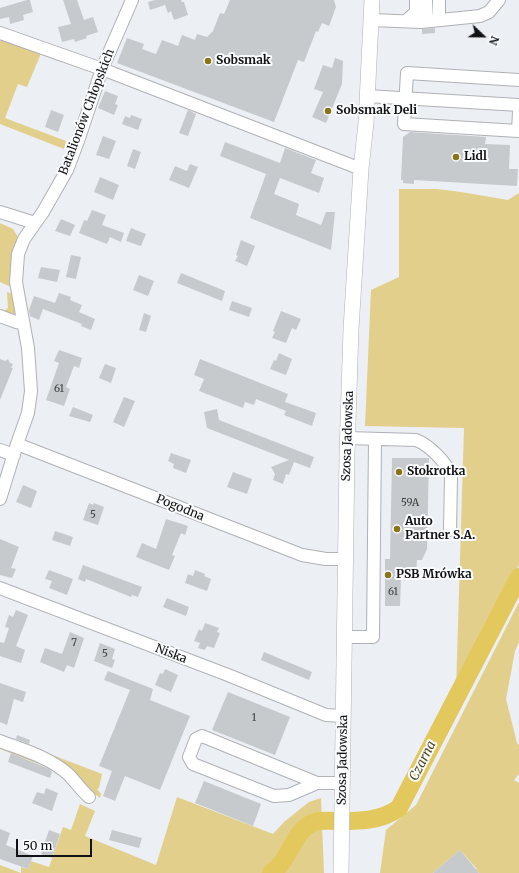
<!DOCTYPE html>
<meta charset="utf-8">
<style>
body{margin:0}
#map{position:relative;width:519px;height:873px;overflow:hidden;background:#eceff3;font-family:Merriweather,serif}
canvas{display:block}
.north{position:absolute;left:463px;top:16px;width:40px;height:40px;-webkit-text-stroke:3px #fafcfe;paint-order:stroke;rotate:112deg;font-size:11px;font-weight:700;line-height:16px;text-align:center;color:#111213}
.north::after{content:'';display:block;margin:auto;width:14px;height:18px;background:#111213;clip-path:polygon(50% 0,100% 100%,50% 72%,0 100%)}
.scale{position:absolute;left:16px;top:839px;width:76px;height:18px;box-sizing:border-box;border:2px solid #111213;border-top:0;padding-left:5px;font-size:12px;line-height:14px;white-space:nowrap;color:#111213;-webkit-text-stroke:3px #fafcfe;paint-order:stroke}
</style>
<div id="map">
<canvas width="519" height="873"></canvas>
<div class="north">N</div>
<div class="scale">50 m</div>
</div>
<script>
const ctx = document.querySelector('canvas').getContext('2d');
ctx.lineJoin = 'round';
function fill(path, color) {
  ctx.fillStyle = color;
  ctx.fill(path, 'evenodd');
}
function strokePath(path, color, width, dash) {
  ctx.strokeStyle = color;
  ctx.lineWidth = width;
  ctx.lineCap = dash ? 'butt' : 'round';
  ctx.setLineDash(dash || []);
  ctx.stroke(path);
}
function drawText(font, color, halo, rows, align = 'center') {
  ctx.font = font + ' Merriweather,serif';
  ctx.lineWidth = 4;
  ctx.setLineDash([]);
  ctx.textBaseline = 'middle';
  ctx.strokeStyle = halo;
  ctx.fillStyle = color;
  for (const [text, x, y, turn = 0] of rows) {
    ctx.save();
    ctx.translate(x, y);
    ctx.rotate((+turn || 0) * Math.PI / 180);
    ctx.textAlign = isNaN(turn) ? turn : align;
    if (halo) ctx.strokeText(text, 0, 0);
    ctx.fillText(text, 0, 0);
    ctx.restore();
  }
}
fill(new Path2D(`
 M0,41H8L42,51L27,87L18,84L5,118L66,141L64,149L0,124Z
 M399,189H437L461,192L508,200L519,193V565L456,691L464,428L365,426L371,290L399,277Z
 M0,223L13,229L18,237L12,252L11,287L0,282Z
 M7,292L13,294L16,312L13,315L0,312V309L4,311L8,308Z
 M519,602V642L515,651L506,699L517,743L519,745V774L514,780L519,783V873H479L476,869H477L460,850L433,873H380L386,830L416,805Z
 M0,735L102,774L99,788L97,789L101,794L100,798L86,787L0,738Z
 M0,744L57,771L0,749Z
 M177,797L273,834L284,822L309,802L321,798L324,873H0V865L21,873V867L28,869L31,861L49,867L63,827L71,830L80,804L95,811L85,836L156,865Z`), '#e2cf8b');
strokePath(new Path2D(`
 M271,873C292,860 292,827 318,821C345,820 376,825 399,808L519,577`), '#e3c85d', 18);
fill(new Path2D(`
 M27,0H30L33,12L23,15L24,20L10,24L9,17L0,19V8Z
 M63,0H77L84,20L93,17L98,32L86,36L87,38L75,42L74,39L62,42L58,27L71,24Z
 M155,0H181L182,2H184L188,15L174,20L171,11L168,13L165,5L150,10L148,2Z
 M230,0H334L336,7L329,26L322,23L318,32L316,31L304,62L298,60L274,122L117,63L127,38L144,44L142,49L156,54L162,40L178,46L182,35L195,40L197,34L207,37L213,31L220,13L224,14Z
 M435,28V33L422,34V29Z
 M335,58L343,61L342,84L326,123L312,117L323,92L314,89L323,65L332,68Z
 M105,91L118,96L115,104L118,105L114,115L98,108Z
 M51,110L64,115L58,132L45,127Z
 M188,110L196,114L188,136L179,133Z
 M131,115L142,119L138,130L122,124L125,116L130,118Z
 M410,132L486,137L485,144L510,145L509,169H518L517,186L414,180V184L403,183V180H401L403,137Z
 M103,136L116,141L109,159L96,155Z
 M225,142L280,163L285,148L316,160L311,173L324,178L319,193L280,178L274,194L299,204L296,215L321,225L326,212H335L331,250L250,218L266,174L220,156Z
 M133,149L141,152L135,169L127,166Z
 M190,164L198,167L189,188L169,180L175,166L187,171Z
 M100,177L119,185L113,200L94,192Z
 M92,210L106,215L102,225L124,233L121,242L110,237L107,244L79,233L84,220L87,221Z
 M61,219L75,225L70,236L55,231Z
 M131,228L146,234L141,246L126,241Z
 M241,240L255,246L247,266L235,261L238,256L236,255Z
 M71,255L81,257L76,279L66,277Z
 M41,267L60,270L57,282L38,278Z
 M181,273L225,291L222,301L177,283Z
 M139,275L154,281L148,296L133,290Z
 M59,293L71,297L70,300L82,305L79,312L95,319L91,330L81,326L82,324L43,309L39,320L30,316L29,310L34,296L55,303Z
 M232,301L252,308L249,317L229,310Z
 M281,311L301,319L296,330L292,328L286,343L272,338L275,332L273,331Z
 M144,313L151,316L146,332L139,330Z
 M59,350L82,358L79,368L74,366L66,387L70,389L64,406L46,400L59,363L54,361Z
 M279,353L292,359L286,375L270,369L274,360L276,361Z
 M0,359L5,361L8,359L10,363L13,364L11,368H13L0,400Z
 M200,359L288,394L285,402L316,413L312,426L284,415L286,411L256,399L254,405L245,402L243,408L199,391L204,379L194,375Z
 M105,364L116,368L111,383L99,378Z
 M124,397L135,401L124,427L113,422Z
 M73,407L93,415L90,422L69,416Z
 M217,409L219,420L314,457L310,468L294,462L289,475L286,474L283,484L273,480L275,474L271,467L289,460L207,428L204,412Z
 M171,453L191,460L186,473L173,468L174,464L168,461Z
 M392,458H429L427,549L422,560H417L416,573L414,578H401L400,606H385V559H390Z
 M233,472L252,479L247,494L227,487Z
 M23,485L37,491L31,508L16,502Z
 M89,503L93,505L94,503L104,507L98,525L83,520Z
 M166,519L188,526L185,535L181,533L172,555L175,556L169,570L136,557L142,543L156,549Z
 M55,531L73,537L70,546L52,540Z
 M0,539L19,547L11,568L16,569L12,578L0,575Z
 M83,565L142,587L138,597L132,595L131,597L86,579L85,582L78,579Z
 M49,570L73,579L67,595L49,588L52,581L45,579Z
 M195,570L205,574L204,576L211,579L207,591L185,583L188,574L193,576Z
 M167,598L189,607L186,616L163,607Z
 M16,610L28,615L16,646L25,650L21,663L0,656V642L4,643L9,628L5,627L9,615L13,617Z
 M205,623L219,628L217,632L220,633L214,648L207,646L205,650L198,648L200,643L194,641L199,629L202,631Z
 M70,632L84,638L74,668L67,665L64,672L40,662L45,648L62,654Z
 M100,643L115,649L112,659L115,660L112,668L94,661Z
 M264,652L312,672L309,680L261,660Z
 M165,669L178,675L171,692L155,685L160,673L163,674Z
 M108,671L153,689L150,700L190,716L160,790L125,776L115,801L103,796L112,771L99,766L130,690L104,680Z
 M0,683L26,692L23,702L14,699L7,725L0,722Z
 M228,692L290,717L275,755L212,730Z
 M17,735L30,740L29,744L16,739Z
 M11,753L49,769L52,772L50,778L8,762Z
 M204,781L261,804L253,826L195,803Z
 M46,788L58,793L52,811L32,803L37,792L44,794Z
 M0,829L10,833L6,845L33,856L28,869L0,859Z
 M49,830L60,834L52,858L41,854Z
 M112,830L142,838L139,848L109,840Z
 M460,850L479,873H433Z`), '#c7cacd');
const minor = new Path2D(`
 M426,0L427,21
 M439,0V20
 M371,20L421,22L480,16L489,12L499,0
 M406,21L416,12V0
 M0,33L102,69L361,169
 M519,80L407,73L404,124L518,131L519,112
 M367,96L519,105
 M0,212L35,223
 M0,316L16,322L23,323
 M347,438L416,440C429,445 448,463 451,477L450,530
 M17,444L302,555L326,559H346
 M0,450L14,455
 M0,499L17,444L28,413L31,391L28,348L16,282L18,254L24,239L43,212L67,170L78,141L102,69L132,0
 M0,588L228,675L326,715L343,716
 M345,637H373L375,439
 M0,741C23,750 49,757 68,774C75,781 81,790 89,797
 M317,783L202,736L196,739L189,757L193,764L274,796L289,795L317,783H343`);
const major = new Path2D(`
 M341,873L347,454L351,329L361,169L366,123L372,0`);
strokePath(minor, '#aeb1b5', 14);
strokePath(major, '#aeb1b5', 16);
strokePath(minor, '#fff', 12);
strokePath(major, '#fff', 15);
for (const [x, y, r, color] of [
 [208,61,4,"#8a7417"],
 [328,111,4,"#8a7417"],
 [456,157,4,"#8a7417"],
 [399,472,4,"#8a7417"],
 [397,529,4,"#8a7417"],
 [388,575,4,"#8a7417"]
]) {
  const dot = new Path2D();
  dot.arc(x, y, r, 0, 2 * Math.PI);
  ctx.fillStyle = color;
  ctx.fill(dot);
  strokePath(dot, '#fafcfe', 1.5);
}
drawText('10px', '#3e4042', null, [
 ["61",59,389],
 ["59A",410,503],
 ["5",93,515],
 ["61",393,592],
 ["7",74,643],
 ["5",105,654],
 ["1",254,718]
]);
drawText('bold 12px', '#111213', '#fafcfe', [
 ["Sobsmak",216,61],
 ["Sobsmak Deli",336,111],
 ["Lidl",464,157],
 ["Stokrotka",407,472],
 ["Auto",405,522],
 ["Partner S.A.",405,536],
 ["PSB Mrówka",396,575]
], 'left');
drawText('12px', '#111213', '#fafcfe', [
 ["Batalionów Chłopskich",87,112,-69],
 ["Szosa Jadowska",348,436,-88],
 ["Pogodna",180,508,22],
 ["Niska",171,654,21],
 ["Szosa Jadowska",343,760,-89]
]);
drawText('italic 13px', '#53481c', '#fafcfe', [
 ["Czarna",423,761,-63]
]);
</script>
